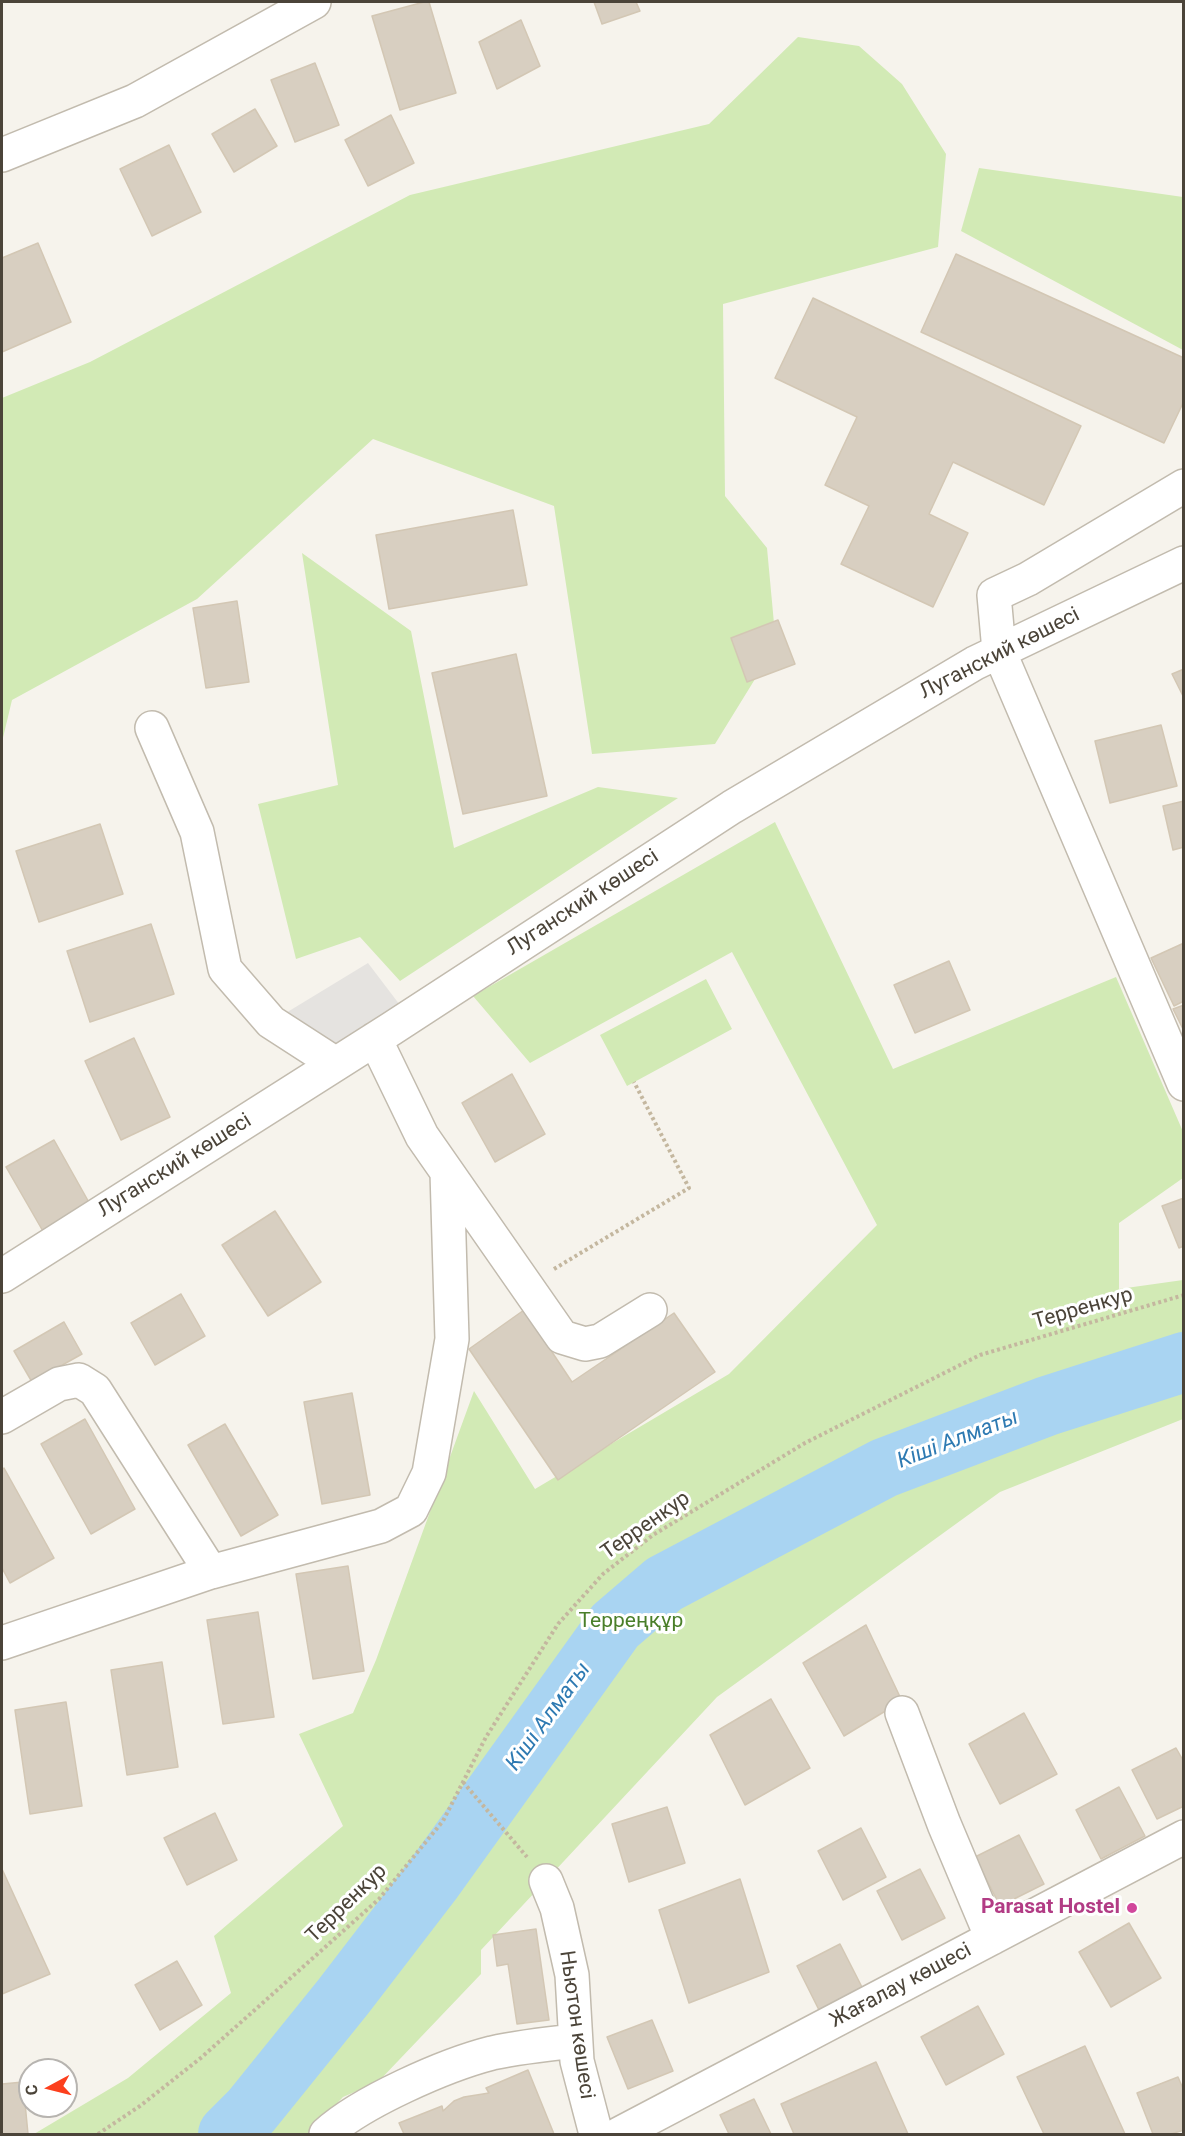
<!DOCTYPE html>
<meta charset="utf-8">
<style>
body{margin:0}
#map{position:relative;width:1185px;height:2136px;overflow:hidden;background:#f6f3ec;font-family:Roboto,sans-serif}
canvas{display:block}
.frame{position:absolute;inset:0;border:3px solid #4b4439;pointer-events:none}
.north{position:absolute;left:18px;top:2058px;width:60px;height:60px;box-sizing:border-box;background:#fff;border:2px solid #b7b4b0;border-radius:50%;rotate:263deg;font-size:16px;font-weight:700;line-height:24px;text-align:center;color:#4b4439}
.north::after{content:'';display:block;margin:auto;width:21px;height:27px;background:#fc3f1d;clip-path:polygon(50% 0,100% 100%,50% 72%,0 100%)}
</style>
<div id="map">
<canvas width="1185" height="2136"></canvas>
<div class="frame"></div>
<div class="north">С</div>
</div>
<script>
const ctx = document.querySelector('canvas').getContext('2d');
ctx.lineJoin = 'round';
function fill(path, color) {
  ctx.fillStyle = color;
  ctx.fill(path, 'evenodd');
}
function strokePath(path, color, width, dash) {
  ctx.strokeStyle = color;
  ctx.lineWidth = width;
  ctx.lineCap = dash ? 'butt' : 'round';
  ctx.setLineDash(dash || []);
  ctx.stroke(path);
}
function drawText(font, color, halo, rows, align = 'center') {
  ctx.font = font + ' Roboto,sans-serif';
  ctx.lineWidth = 6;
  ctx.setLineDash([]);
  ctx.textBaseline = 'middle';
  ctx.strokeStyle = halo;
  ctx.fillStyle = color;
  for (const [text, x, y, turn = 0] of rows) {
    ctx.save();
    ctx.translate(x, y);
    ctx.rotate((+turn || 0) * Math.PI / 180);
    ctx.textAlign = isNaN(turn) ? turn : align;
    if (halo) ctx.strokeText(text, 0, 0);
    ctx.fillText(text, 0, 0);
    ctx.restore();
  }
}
fill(new Path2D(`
 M798,37L859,46L902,84L946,154L938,247L723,304L725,496L767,548L776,645L715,744L592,754L554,506L373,439L197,599L12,700L2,742V398L90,362L410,195L709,124Z
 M979,168L1183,197V350L961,231Z
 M302,553L411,631L454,848L598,787L678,798L400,981L360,937L296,959L258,804L338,785Z
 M775,822L893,1069L1116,977L1184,1134L1183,1178L1119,1223V1289L1183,1280V1419L1000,1492L717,1697L481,1950V1974L378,2082L343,2097L308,2134H34L128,2078L231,1993L214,1936L343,1826L299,1734L353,1713L376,1660L474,1391L535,1489L729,1374L877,1225L732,952L530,1063L473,996Z
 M706,979L732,1029L627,1086L600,1035Z`), '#d2eab5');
fill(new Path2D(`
 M368,963L409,1017L314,1078L271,1022Z`), '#e5e3e0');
strokePath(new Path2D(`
 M228,2134L251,2111L343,1997L432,1881L615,1626L664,1584L884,1468L1047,1406L1184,1362`), '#a9d4f2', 60);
const building = new Path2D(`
 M424,2H429L456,93L400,110L372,16Z
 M594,2H636L640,11L602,24Z
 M521,20L540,66L497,89L479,42Z
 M315,63L339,125L295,142L271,80Z
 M255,109L277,146L234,172L212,134Z
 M391,115L414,163L368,186L345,140Z
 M169,145L201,212L152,236L120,169Z
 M38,243L71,322L2,352V258Z
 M956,254L1184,358V401L1164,443L921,332Z
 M813,298L1081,426L1044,505L953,462L929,514L968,533L933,607L841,564L869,506L825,485L857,417L775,378Z
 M513,510L527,585L389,609L376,535Z
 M237,601L249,682L206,688L193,608Z
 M778,620L795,664L747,682L731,638Z
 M516,654L547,796L463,814L432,673Z
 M1184,669V698L1172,674Z
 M1161,725L1177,786L1110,803L1095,741Z
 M1184,801V847L1173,850L1163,806Z
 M100,824L123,894L39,922L16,851Z
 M151,924L174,994L90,1022L67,951Z
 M1184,943V1001L1174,1006L1151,958Z
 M949,961L970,1010L915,1033L894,985Z
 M1184,1005V1031L1173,1009Z
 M134,1038L170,1117L121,1140L85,1061Z
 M512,1074L545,1134L495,1162L462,1103Z
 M54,1140L91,1206L44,1233L6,1167Z
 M1184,1198V1246L1179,1248L1162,1206Z
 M275,1211L321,1282L268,1316L222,1245Z
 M181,1294L205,1336L155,1365L131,1323Z
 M524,1310L572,1382L674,1313L715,1372L558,1480L469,1349Z
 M64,1322L82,1354L32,1382L14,1351Z
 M352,1393L370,1495L322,1504L304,1402Z
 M85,1419L135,1509L91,1534L41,1444Z
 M225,1424L278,1515L241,1536L188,1445Z
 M4,1468L54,1558L10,1583L2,1568V1470Z
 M348,1566L364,1671L313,1679L296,1574Z
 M258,1612L274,1717L223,1724L207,1620Z
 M866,1625L902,1701L844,1736L803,1663Z
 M162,1662L178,1767L127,1775L111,1670Z
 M771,1699L810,1768L745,1805L710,1735Z
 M66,1702L82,1806L30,1814L15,1710Z
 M1024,1713L1057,1774L1000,1804L969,1744Z
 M1176,1748L1184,1762V1806L1157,1819L1132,1770Z
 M1119,1787L1145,1836L1101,1859L1076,1810Z
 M667,1807L685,1863L629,1882L612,1824Z
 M215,1813L237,1860L187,1885L164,1838Z
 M861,1828L886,1877L843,1900L818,1851Z
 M1019,1835L1044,1884L1000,1906L975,1857Z
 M2,1869L50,1974L2,1994Z
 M920,1869L945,1918L902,1940L877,1891Z
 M740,1879L769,1972L689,2003L659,1910Z
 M1129,1923L1161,1978L1111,2007L1079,1952Z
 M536,1929L549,2020L517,2024L508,1964L497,1966L493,1935Z
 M840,1944L865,1993L822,2016L797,1966Z
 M177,1961L202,2005L160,2030L135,1985Z
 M978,2006L1004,2054L946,2085L921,2037Z
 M652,2020L673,2071L628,2089L607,2037Z
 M1085,2046L1125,2134H1044L1017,2077Z
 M876,2062L908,2134H794L781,2104Z
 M528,2070L554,2134H404L399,2123L442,2106L443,2111L454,2101L464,2097L489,2093L486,2088Z
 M1178,2077L1184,2091V2130L1171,2134H1153L1137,2093Z
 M23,2082L28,2134H2V2084Z
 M754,2099L771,2134H729L720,2115Z`);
fill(building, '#d8cfc1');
strokePath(building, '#d3c7b4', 1.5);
const minor = new Path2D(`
 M2,155L135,101L314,2
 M1184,486L1028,579L994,595L999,651L1184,1084
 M152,728L197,832L225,969L271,1022L336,1064
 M375,1039L422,1136L562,1337L585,1344L600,1341L650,1310
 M2,1276L391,1029L732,807L975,663L1184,563
 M2,1417L59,1384L79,1380L95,1390L211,1572
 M2,1643L211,1572L381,1526L411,1510L429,1473L452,1339L447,1172
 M902,1713L944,1824L992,1938
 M546,1881L557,1908L572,1975L577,2061L596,2134
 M326,2134C361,2102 445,2065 492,2053C519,2047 547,2044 575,2041
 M619,2134L1184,1837`);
strokePath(minor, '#c2bbae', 36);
strokePath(new Path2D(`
 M554,1269L689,1188L634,1082
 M463,1782L527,1857
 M98,2134L140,2106L202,2057L379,1899L443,1821L486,1737L558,1624L603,1574L653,1535L805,1443L980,1355L1184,1295`), '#c4b79f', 4, [3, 3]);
strokePath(minor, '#fff', 33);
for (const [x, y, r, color] of [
 [1132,1908,6,"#d1479c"]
]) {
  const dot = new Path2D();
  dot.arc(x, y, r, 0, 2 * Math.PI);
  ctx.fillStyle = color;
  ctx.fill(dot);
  strokePath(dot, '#fff', 2);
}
drawText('21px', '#4b4439', '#fff', [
 ["Луганский көшесі",1000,654,-27],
 ["Луганский көшесі",583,903,-33],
 ["Луганский көшесі",175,1166,-32],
 ["Терренкур",1083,1309,-16],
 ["Терренкур",646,1526,-35],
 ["Терренкур",347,1904,-44],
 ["Жағалау көшесі",901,1986,-28],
 ["Ньютон көшесі",576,2025,82]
]);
drawText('21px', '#4a7f2a', '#fff', [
 ["Терреңқұр",631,1622]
]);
drawText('bold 21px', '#b23c85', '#fff', [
 ["Parasat Hostel",1120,1908]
], 'right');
drawText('italic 22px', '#2e7ab2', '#fff', [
 ["Кіші Алматы",958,1440,-21],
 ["Кіші Алматы",549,1717,-54]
]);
</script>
